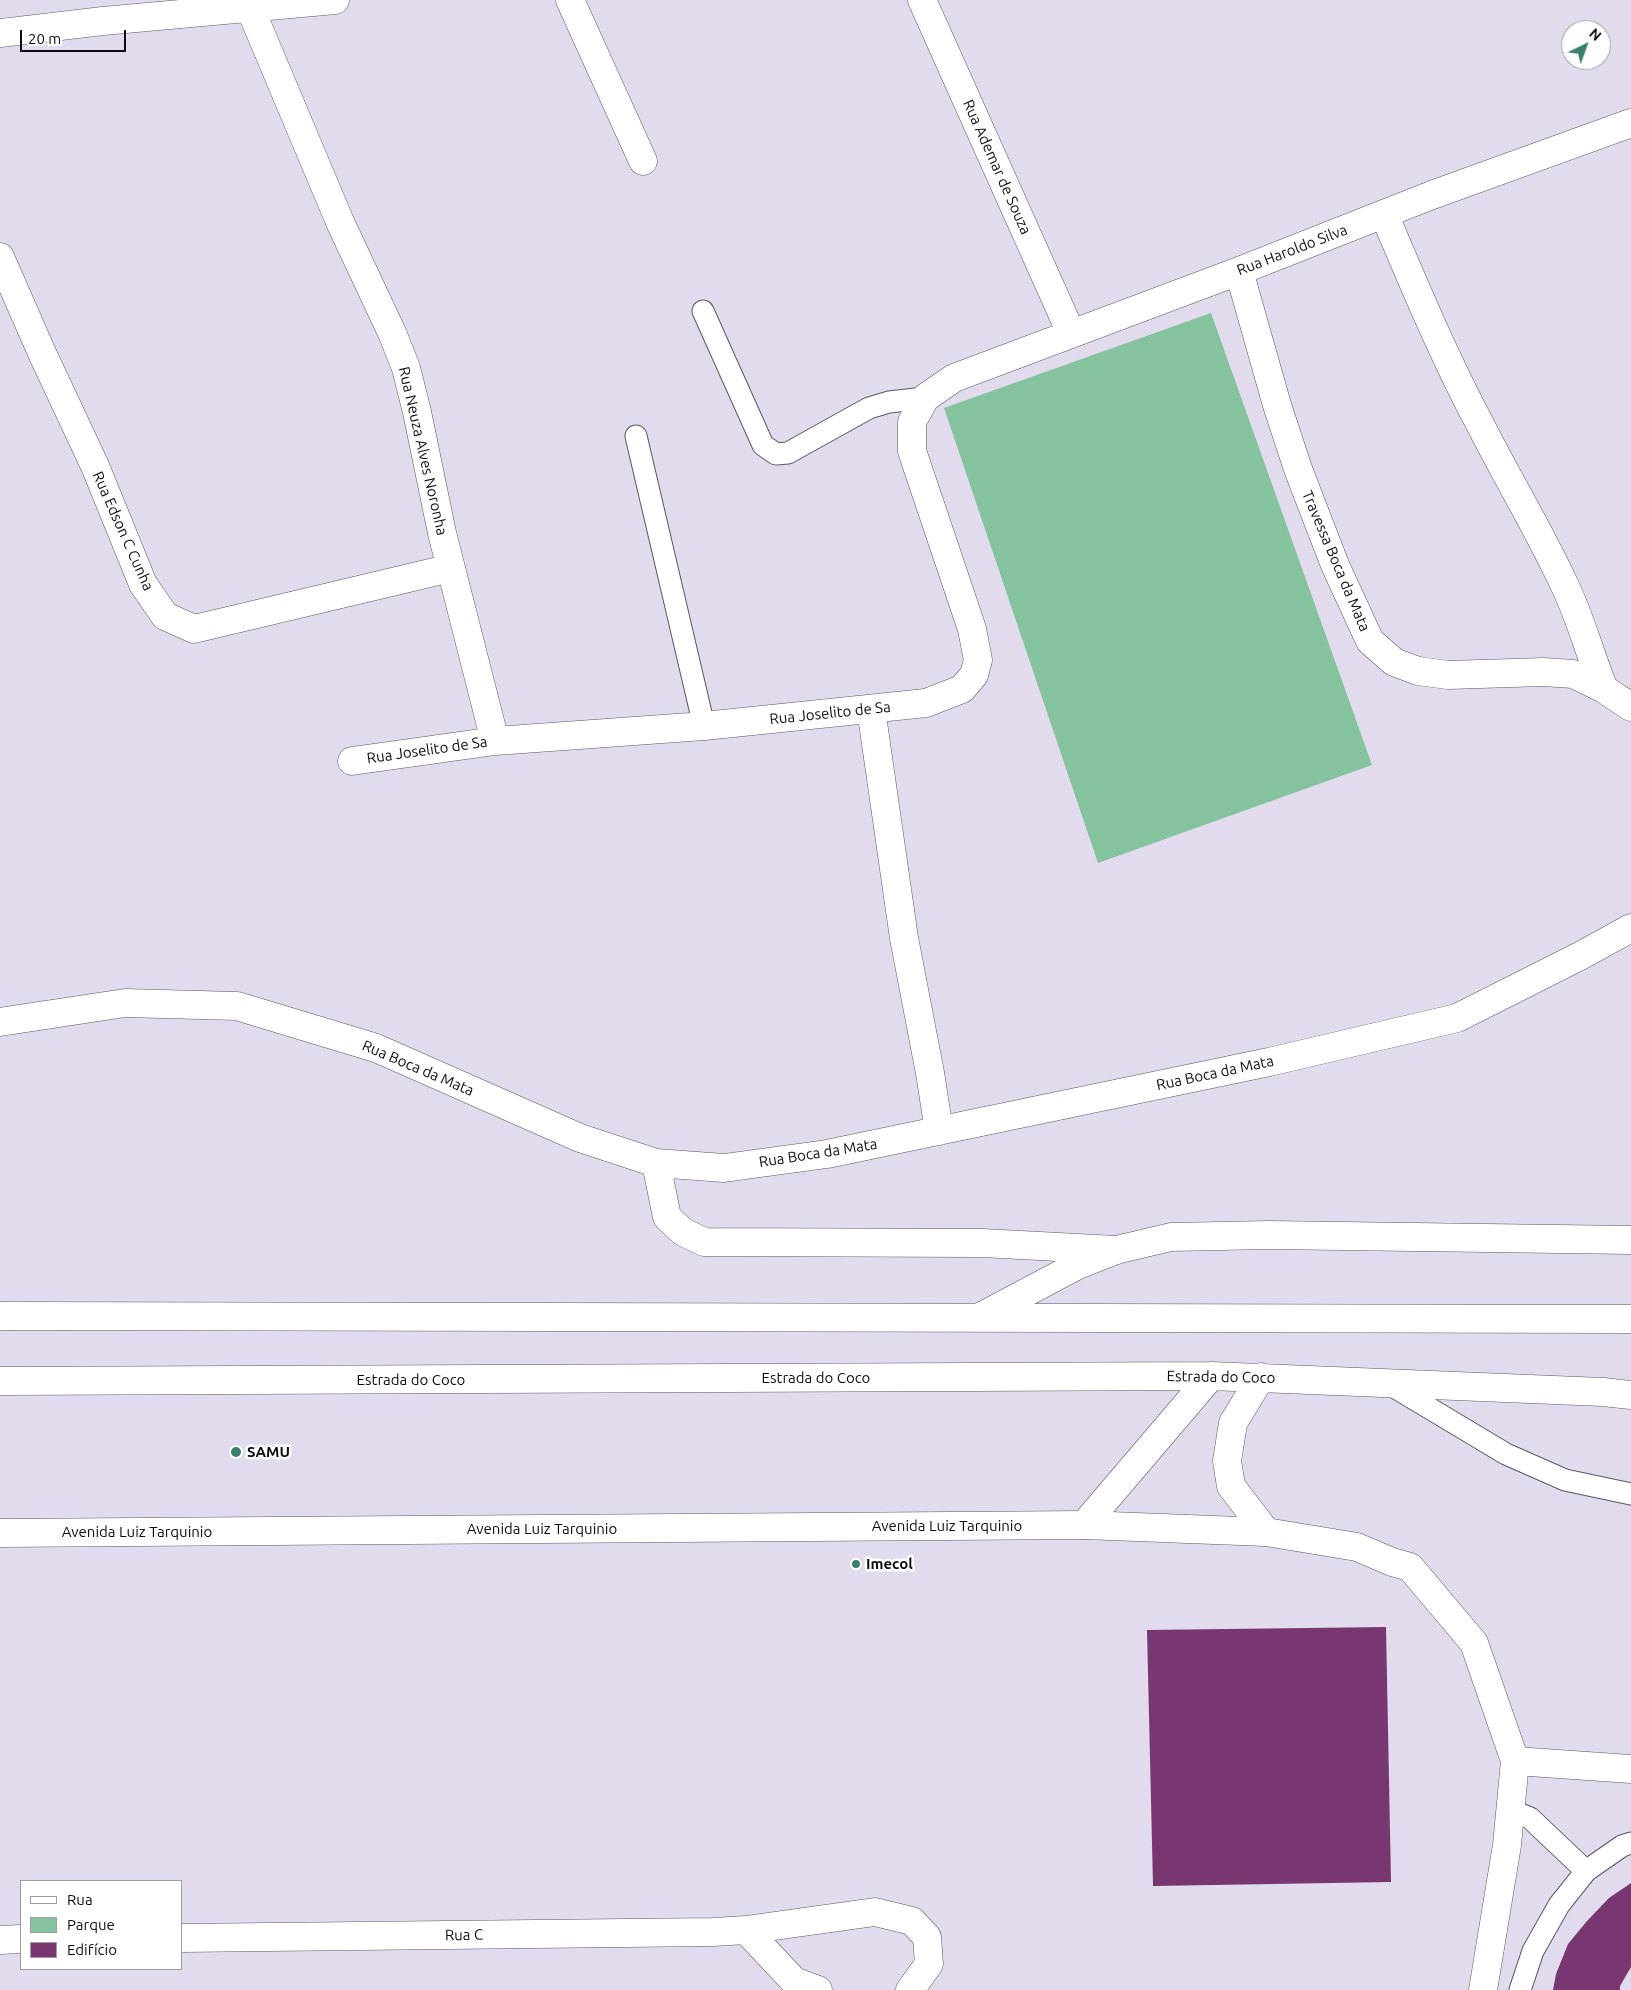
<!DOCTYPE html>
<meta charset="utf-8">
<style>
body{margin:0}
#map{position:relative;width:1631px;height:1990px;overflow:hidden;background:#e1dbed;font-family:Ubuntu,sans-serif}
canvas{display:block}
.legend{position:absolute;left:20px;top:1880px;width:162px;height:90px;box-sizing:border-box;background:#fff;border:1px solid #9e9da0;margin:0;padding:6px 9px;list-style:none;font-size:15px;color:#0d0b11}
.legend li{display:flex;align-items:center;gap:10px;height:25px}
.legend b{width:25px;border:1px solid #9e9da0}
.north{position:absolute;left:1561px;top:20px;width:50px;height:50px;box-sizing:border-box;background:#fff;border:1px solid #9e9da0;border-radius:50%;rotate:42deg;font-size:14px;font-weight:700;line-height:20px;text-align:center;color:#0d0b11}
.north::after{content:'';display:block;margin:auto;width:18px;height:22px;background:#3c7e70;clip-path:polygon(50% 0,100% 100%,50% 72%,0 100%)}
.scale{position:absolute;left:20px;top:30px;width:106px;height:22px;box-sizing:border-box;border:2px solid #0d0b11;border-top:0;padding-left:6px;font-size:15px;line-height:18px;white-space:nowrap;color:#0d0b11;-webkit-text-stroke:4px #fff;paint-order:stroke}
</style>
<div id="map">
<canvas width="1631" height="1990"></canvas>
<ul class="legend">
<li><b style="height:6px;background:#fff"></b>Rua</li>
<li><b style="height:14px;background:#84c39d"></b>Parque</li>
<li><b style="height:14px;background:#793771"></b>Edifício</li>
</ul>
<div class="north">N</div>
<div class="scale">20 m</div>
</div>
<script>
const ctx = document.querySelector('canvas').getContext('2d');
ctx.lineJoin = 'round';
function fill(path, color) {
  ctx.fillStyle = color;
  ctx.fill(path, 'evenodd');
}
function strokePath(path, color, width, dash) {
  ctx.strokeStyle = color;
  ctx.lineWidth = width;
  ctx.lineCap = dash ? 'butt' : 'round';
  ctx.setLineDash(dash || []);
  ctx.stroke(path);
}
function drawText(font, color, halo, rows, align = 'center') {
  ctx.font = font + ' Ubuntu,sans-serif';
  ctx.lineWidth = 5;
  ctx.setLineDash([]);
  ctx.textBaseline = 'middle';
  ctx.strokeStyle = halo;
  ctx.fillStyle = color;
  for (const [text, x, y, turn = 0] of rows) {
    ctx.save();
    ctx.translate(x, y);
    ctx.rotate((+turn || 0) * Math.PI / 180);
    ctx.textAlign = isNaN(turn) ? turn : align;
    if (halo) ctx.strokeText(text, 0, 0);
    ctx.fillText(text, 0, 0);
    ctx.restore();
  }
}
fill(new Path2D(`
 M1211,313L1372,765L1098,863L944,408Z`), '#84c39d');
fill(new Path2D(`
 M1386,1627L1391,1882L1153,1886L1147,1630Z
 M1631,1883V1967L1620,1986V1990H1553L1556,1974L1568,1944L1587,1921L1609,1898Z`), '#793771');
const lane = new Path2D(`
 M703,311L763,445L776,454L788,453L869,408L889,402L925,398
 M636,436L704,726
 M1389,1384L1506,1454L1565,1480L1631,1494
 M1510,1810L1530,1818L1586,1871
 M1520,1990L1533,1951L1559,1905L1586,1871L1622,1846L1631,1843`);
const street = new Path2D(`
 M570,0L643,161
 M922,0L1071,333
 M250,8L340,222L393,335L406,368L417,412L442,533L495,741
 M0,33L103,21L335,0
 M1384,214C1415,287 1445,359 1482,428C1509,481 1540,532 1565,586C1581,619 1590,655 1604,689
 M0,257L42,353L95,466L143,584L165,616L194,629L451,568
 M1239,271L1277,405L1298,469L1335,565L1370,641L1394,662L1418,671L1448,675L1544,672L1573,674L1604,689L1631,707
 M871,709L904,938L930,1073L939,1131
 M352,761L495,741L704,726L926,703L962,689L974,675L978,660L972,629L912,451V422L925,398L954,378L1239,271L1432,195L1631,123
 M0,1022L125,1003L237,1006L376,1048L580,1138L656,1163L724,1168L827,1154L1269,1062L1457,1018L1580,956L1631,928
 M656,1163L667,1217L683,1232L704,1242L982,1243L1116,1250
 M1515,1761L1631,1769
 M746,1930L794,1981L818,1990
 M181,1938L713,1932L746,1930L875,1912L912,1921L927,1937L929,1964L910,1990
 M0,1940L21,1939`);
const secondary = new Path2D(`
 M0,1533L1084,1525L1266,1532L1357,1547L1392,1562L1410,1567L1474,1643L1515,1761L1507,1845L1483,1990`);
const highway = new Path2D(`
 M0,1316L1631,1319
 M980,1317L1078,1265L1116,1250L1171,1237L1269,1235L1631,1240
 M1261,1377L1233,1423L1227,1461L1231,1486L1266,1532
 M0,1381L1211,1376L1603,1392L1631,1395
 M1084,1525L1211,1376`);
strokePath(lane, '#5b5665', 23);
strokePath(street, '#5b5665', 29);
strokePath(secondary, '#5b5665', 29);
strokePath(highway, '#5b5665', 29);
strokePath(lane, '#fff', 21);
strokePath(street, '#fff', 28);
strokePath(secondary, '#fff', 28);
strokePath(highway, '#fff', 28);
for (const [x, y, r, color] of [
 [236,1452,6,"#3c7e70"],
 [856,1564,5,"#3c7e70"]
]) {
  const dot = new Path2D();
  dot.arc(x, y, r, 0, 2 * Math.PI);
  ctx.fillStyle = color;
  ctx.fill(dot);
  strokePath(dot, '#fff', 2);
}
drawText('15px', '#0d0b11', '#fff', [
 ["Rua Ademar de Souza",997,167,66],
 ["Rua Haroldo Silva",1292,250,-21],
 ["Rua Neuza Alves Noronha",423,451,77],
 ["Rua Edson C Cunha",123,531,66],
 ["Travessa Boca da Mata",1336,561,67],
 ["Rua Joselito de Sa",830,713,-6],
 ["Rua Joselito de Sa",427,750,-8],
 ["Rua Boca da Mata",418,1068,23],
 ["Rua Boca da Mata",1215,1073,-12],
 ["Rua Boca da Mata",818,1153,-9],
 ["Estrada do Coco",1221,1377,1],
 ["Estrada do Coco",816,1378],
 ["Estrada do Coco",411,1380],
 ["Avenida Luiz Tarquinio",947,1526],
 ["Avenida Luiz Tarquinio",542,1529],
 ["Avenida Luiz Tarquinio",137,1532],
 ["Rua C",464,1935,-1]
]);
drawText('bold 15px', '#0d0b11', '#fff', [
 ["SAMU",247,1452],
 ["Imecol",866,1564]
], 'left');
</script>
